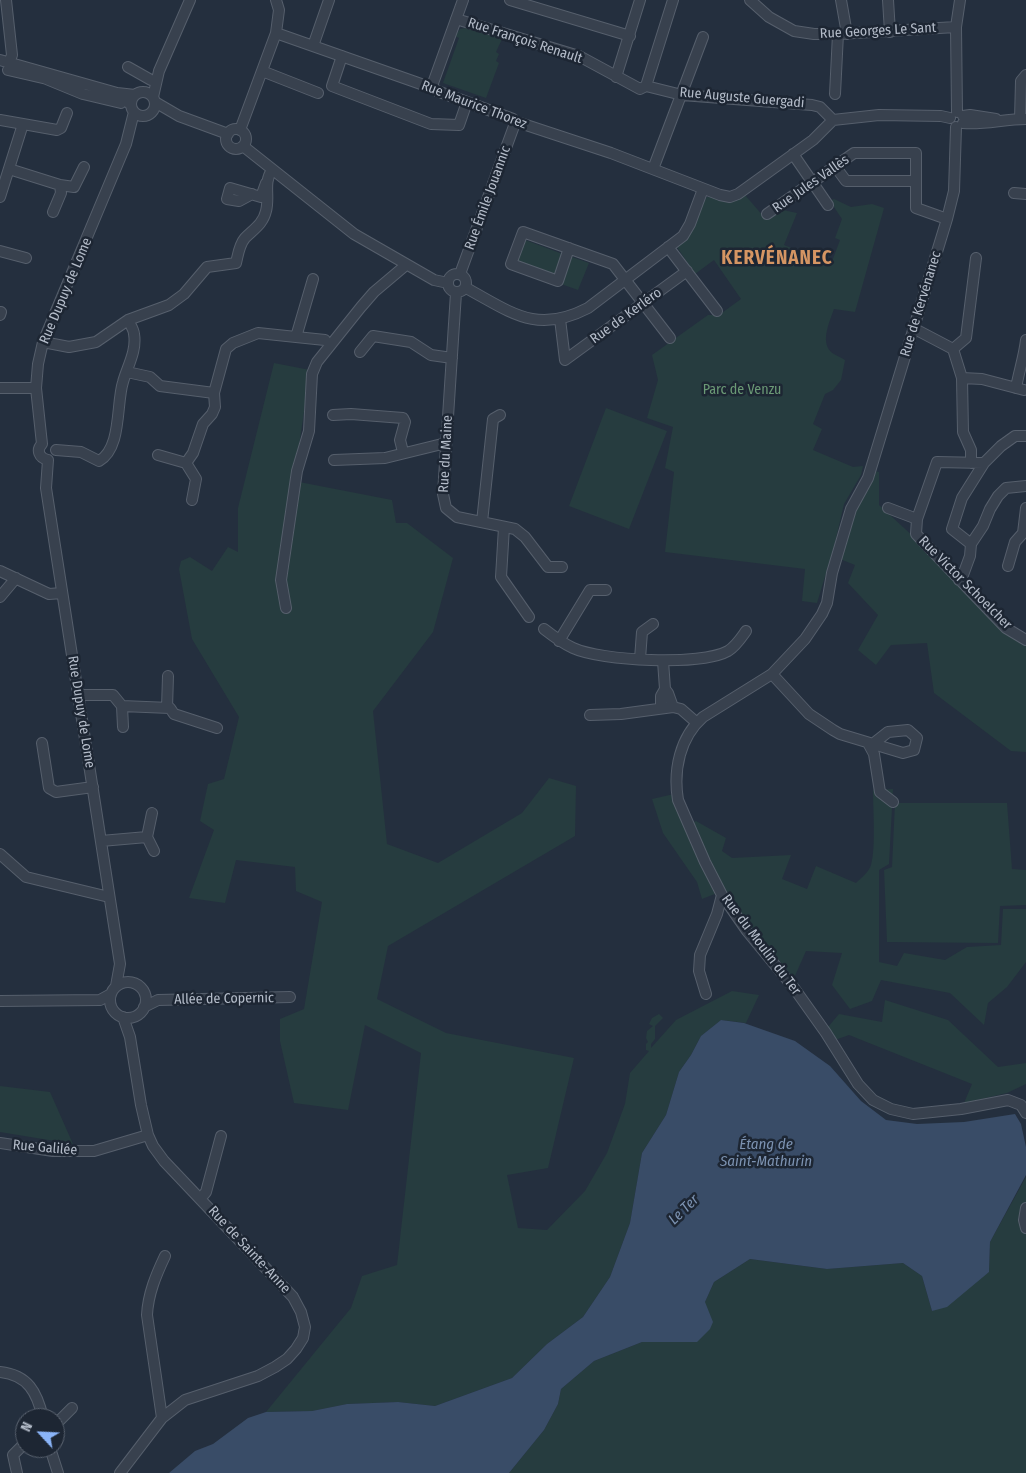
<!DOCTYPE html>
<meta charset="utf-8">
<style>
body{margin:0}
#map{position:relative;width:1026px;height:1473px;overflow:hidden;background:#242f3e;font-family:"Fira Sans Condensed",sans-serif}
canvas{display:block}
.north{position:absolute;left:15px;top:1408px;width:50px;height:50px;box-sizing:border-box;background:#1d2633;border:1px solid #59626f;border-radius:50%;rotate:295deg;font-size:14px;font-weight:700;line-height:20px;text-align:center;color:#b4bcc9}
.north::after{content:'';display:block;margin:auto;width:18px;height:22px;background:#8ab4f8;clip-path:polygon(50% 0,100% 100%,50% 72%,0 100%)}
</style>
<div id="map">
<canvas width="1026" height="1473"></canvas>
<div class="north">N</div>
</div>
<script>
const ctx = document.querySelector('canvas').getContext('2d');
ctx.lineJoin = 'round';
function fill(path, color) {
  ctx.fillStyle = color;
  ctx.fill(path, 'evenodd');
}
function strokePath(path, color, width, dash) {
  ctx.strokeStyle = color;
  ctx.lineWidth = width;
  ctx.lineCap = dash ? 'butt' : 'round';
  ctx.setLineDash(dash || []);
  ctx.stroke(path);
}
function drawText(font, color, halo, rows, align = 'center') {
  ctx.font = font + ' "Fira Sans Condensed",sans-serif';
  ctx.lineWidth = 5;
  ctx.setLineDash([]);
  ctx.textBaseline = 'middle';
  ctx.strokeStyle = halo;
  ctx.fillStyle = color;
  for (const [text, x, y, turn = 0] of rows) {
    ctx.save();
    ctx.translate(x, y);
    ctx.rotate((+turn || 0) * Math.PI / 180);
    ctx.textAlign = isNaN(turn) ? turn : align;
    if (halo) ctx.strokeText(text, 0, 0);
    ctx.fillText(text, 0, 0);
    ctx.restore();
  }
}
fill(new Path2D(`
 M466,28L502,39L496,52L499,54L496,61L499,63L486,98L443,83L459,38L455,36L460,29Z
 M745,195L764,217L783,210L797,213L784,245L831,264L840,240L835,238L842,219L830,201L834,199L851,207L872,204L884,208L855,312L834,309C830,321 820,341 831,352C834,355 841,357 845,360L841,380L833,390L825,394L813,424L822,429L813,450L853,467L863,466L861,475L844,504L834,547L817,603L802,601L805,569L665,552L674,472L665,468L673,427L647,418L658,380L652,355L708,315H719L741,299L714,260L695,274L677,247C684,241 690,235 694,226C699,216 700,205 707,197Z
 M525,240L560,253L562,256L556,273L552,274L515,263Z
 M572,257L589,263L578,290L561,284Z
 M274,363L310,370L294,481L392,500L396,523H407L453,558L433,632L373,711L387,844L438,863L522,813L549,778L576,786L575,836L388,946L377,999L446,1033L574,1058L548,1168L507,1175L518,1228L547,1230L585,1191L607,1153L625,1104L630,1073L649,1051L646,1050V1044L648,1042L646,1038L647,1031L653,1026L649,1024L652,1018L659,1014L663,1018L655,1026V1039L651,1044V1048L676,1020L732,991L759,995L746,1023L721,1020L701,1036L691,1055L679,1072L666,1115L642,1153L630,1223L610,1277L583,1317L547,1344L512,1378L435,1406L398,1402L347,1404L312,1411L266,1412L351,1308L362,1276L397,1265L421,1053L365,1025L348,1110L294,1103L280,1041V1019L304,1009L322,902L296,891L295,867L236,860L225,903L189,898L214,830L200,821L208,784L224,779L239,717L192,639L179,569L181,561L190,557L212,571L228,547L238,552V508Z
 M606,408L667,431L629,529L569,506Z
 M874,471L879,472V505L928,550L1000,629L1026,643V752L1011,751L934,693L927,643L891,645L876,665L858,650L878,615L848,583L855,565L840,559L855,512Z
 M893,789L889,864L879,870V962L897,966L904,953L945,960L967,947L1001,945L1003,909H1026V962L1007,987L988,1003L984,1025L950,993L881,980L872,1001L850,1009L832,985L842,953L806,951L794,978L750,926L725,890L702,899L697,882L663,833L652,799L674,794L685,826L696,821L726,838L722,851L732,858L791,855L782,879L807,889L816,866L856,883C861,878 869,872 871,865C876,848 873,810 873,790Z
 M895,803H1007L1012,869L1026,870V905L1000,906L998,943L887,942L884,870L892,867Z
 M885,1000L948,1020L998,1067L1026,1063V1084L1007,1093L964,1103L972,1084L849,1035L835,1040L828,1027L839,1014L882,1022Z
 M0,1086L50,1092L73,1144L0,1132Z
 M1026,1177V1473H509L544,1430L558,1404L561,1389L594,1361L642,1342H697L705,1302L714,1282L750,1259L827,1269L903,1263L922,1276L932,1311L989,1272L990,1242Z`), '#263c3f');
fill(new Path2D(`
 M721,1020L744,1023L795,1041L830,1066L861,1101L886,1120L917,1124L964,1122L1015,1114L1021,1124L1026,1147V1175L990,1242L989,1272L947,1307L932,1311L922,1276L903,1263L827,1269L750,1259L714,1282L705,1302L713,1322L710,1329L697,1342H642L594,1361L561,1389L558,1404L544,1430L509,1473H169L195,1451L213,1444L248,1418L266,1412L312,1411L347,1404L398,1402L435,1406L512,1378L547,1344L583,1317L610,1277L630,1223L642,1153L666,1115L679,1072L691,1055L701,1036Z`), '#394c67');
const minor = new Path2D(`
 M6,0L12,55L9,63
 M276,0L279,10L276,33L421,84L432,86L437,91L513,119L514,121L611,153L720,195L730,197L738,194L813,140L833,120L879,115L941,116L950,118
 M510,0L630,36
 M750,0L769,17L794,31L814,34H838L956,27
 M841,0L847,34
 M888,0L890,32
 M456,19L579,56L640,89L646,86L673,0
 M313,46L329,0
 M342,56L332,86L431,124L459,125L467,102
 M0,60L117,93L135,95
 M128,67L151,80
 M8,70L47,79
 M262,71L318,93
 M616,77L640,0
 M44,78L83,94L121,103
 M432,86L463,0
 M646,86L682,95L812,105L820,107L833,120
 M131 104a12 12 0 1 1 24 0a12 12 0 1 1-24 0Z
 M835,94L838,34
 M115,97L125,100L131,105
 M153,97L159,71L190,0
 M155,102L179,116L228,134
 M957,112L956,27L960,0
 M963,116L970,115L996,119
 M1020,119L1021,81L1026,75
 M0,120L57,130L61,128L67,113
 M963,123C984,125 1004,119 1026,119
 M956,127L954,191L947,219L868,478L851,509L832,573L827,603L822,614L805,639L772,674L703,717C680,737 673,770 678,800L705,862L722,895L747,931L794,988L826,1033L858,1084L873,1100L891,1109L913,1114L961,1109L1008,1100L1021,1105L1026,1113
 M226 139a10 10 0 1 1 20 0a10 10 0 1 1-20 0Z
 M240,130L276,33
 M243,146L354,234L434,280L448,283
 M793,154L828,205
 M835,166L846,181H916
 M9,169L60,185L61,193L53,212
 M653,169L703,37
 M60,185L74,187L84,167
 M1014,193L1026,194
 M252,194L239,201L227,199L230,188L261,197L266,183
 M0,197L23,124
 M767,214L854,153H916V208L947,219
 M668,247L717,311
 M569,248L558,281L511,264L523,232L613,264L670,338
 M0,251L26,258
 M448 283a9 9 0 1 1 18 0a9 9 0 1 1-18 0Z
 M460,274L514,126V121
 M466,288C511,312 536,335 588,308L683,236L690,224L703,189
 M456,293L443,494L446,508L457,517L515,529L525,537L548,567H562
 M0,315L1,312
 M560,319L565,360L687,271
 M913,328L953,349L962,378L963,432L971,450V463
 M296,337L325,340
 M43,342L69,347L96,342L128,320L169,305L184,294L207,267L236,263C238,255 239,245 245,238C254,229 263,224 266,211C270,196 263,183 272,170
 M953,349L966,338L976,258
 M360,352L373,336L411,342L431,355L452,358
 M127,372L150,377L160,386L214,393
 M962,378L982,379L1024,390
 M0,388H36
 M1016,388C1019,371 1024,357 1026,340
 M333,415L351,414L403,418L405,422L400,440L403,452
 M56,450L81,452L99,461C122,448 116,404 123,382C127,367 137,351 134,334C134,330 130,324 128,320
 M158,455L186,463
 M48,460L46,488L120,964L116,986
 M48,460C39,458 36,450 42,444L36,388L38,364L43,342L126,144L134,112
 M334,460L385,458L446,443
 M984,463L937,462L917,519L916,534L1006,628L1026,640
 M192,500L196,479L186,463L193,453L203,424L212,414L215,407L214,393L226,349L233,343L258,333L296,337L313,279
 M888,508L917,519
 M482,522L493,419L500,415
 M504,527L501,577L529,617
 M971,544L952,529L962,498L984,463L1001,446L1015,436H1026
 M1008,566L1015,542L1023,533L1026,508
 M0,571L49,594L62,593
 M959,580L963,575L970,556L971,544L983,526L990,509L998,496L1006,488L1026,486
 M0,597L16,578
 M286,608L281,580L297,471L309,431L312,374L317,362L361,307L374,292L406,265
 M544,629C553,636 562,643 573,648C601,661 701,666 728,651C736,646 741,638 746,631
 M559,641L590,590H606
 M640,659L642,632L653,624
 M663,661L665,689
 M772,674L809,714L833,730L840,734L903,753L914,750L917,738L908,730L888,732L874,743
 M79,695H113L122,706L170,708L174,714L217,728
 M122,706L123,727
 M167,708L168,676
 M661,708V696L665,689L668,693L673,707
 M590,715L621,714L673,707L681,709L697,723
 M42,743L49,788L56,792L93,787
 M868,743L874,754L880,792L893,802
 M147,837L152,813
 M101,841L147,837L154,851
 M0,854L26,877L109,897
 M110 1000a18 18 0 1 1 36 0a18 18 0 1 1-36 0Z
 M706,994L699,971L700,955L717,914L722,895
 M0,1001L100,1000L111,994
 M144,1007L158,1000L290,997
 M0,1143L53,1151H94L148,1135
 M200,1199L206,1192L221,1136
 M1026,1208L1024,1220L1026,1228
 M0,1372C28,1375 37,1392 43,1418
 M162,1418L147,1315C148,1294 156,1275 165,1256
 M55,1425L72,1408
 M50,1448L58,1473
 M17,1473L13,1455L25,1443
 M120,1473L162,1418L185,1400L258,1376L275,1367L287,1359L296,1349L303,1338L305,1327L301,1312L293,1297L164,1161L153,1146L148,1135L141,1105L130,1037L123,1017`);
strokePath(minor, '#565f6c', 12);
strokePath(minor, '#38414e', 10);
drawText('14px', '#b4bcc9', '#1d2633', [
 ["Rue Georges Le Sant",878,31,-3],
 ["Rue François Renault",525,41,18],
 ["Rue Auguste Guergadi",742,98,5],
 ["Rue Maurice Thorez",474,105,21],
 ["Rue Jules Vallès",811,184,-35],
 ["Rue Émile Jouannic",488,198,-70],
 ["Rue Dupuy de Lome",66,291,-67],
 ["Rue de Kervénanec",921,304,-73],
 ["Rue de Kerléro",626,316,-36],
 ["Rue du Maine",446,454,-87],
 ["Rue Victor Schoelcher",965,583,45],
 ["Rue Dupuy de Lome",81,712,81],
 ["Rue du Moulin du Ter",761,945,53],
 ["Allée de Copernic",224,999,-1],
 ["Rue Galilée",45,1148,5],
 ["Rue de Sainte-Anne",249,1250,47]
]);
drawText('14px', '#6b9a76', '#1d2633', [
 ["Parc de Venzu",742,390]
]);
drawText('italic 15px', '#7c92b1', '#1d2633', [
 ["Étang de",766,1145],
 ["Saint-Mathurin",766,1162],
 ["Le Ter",684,1210,-44]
]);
ctx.letterSpacing = '1px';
drawText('bold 19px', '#d59563', '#1d2633', [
 ["KERVÉNANEC",777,259]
]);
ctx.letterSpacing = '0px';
</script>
